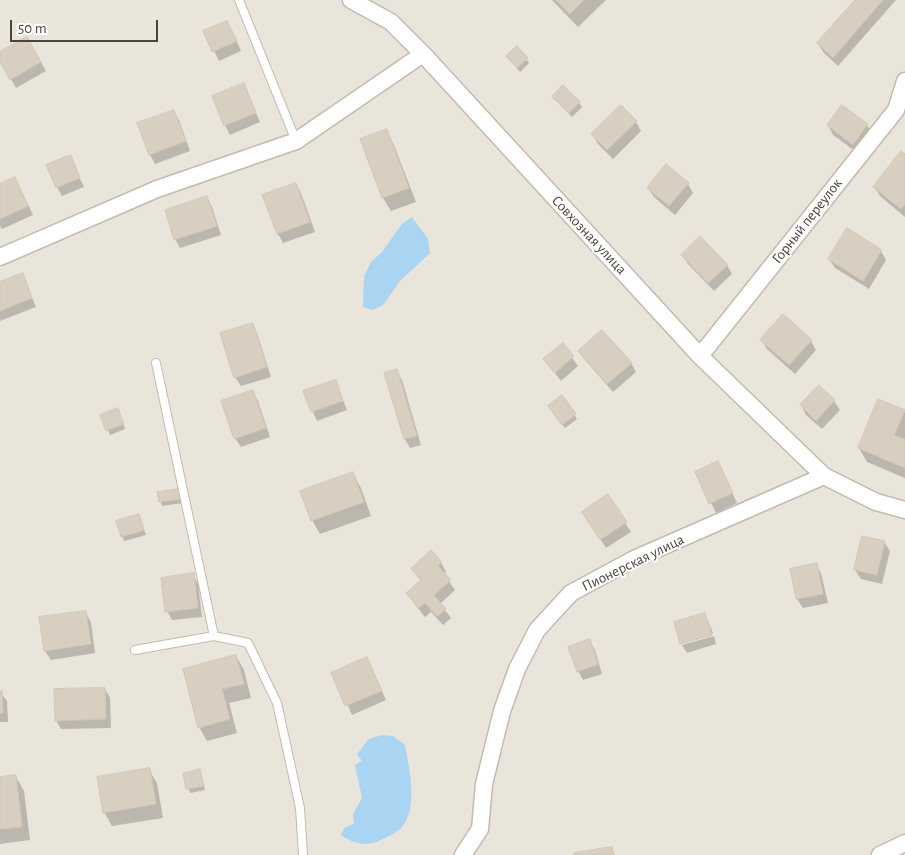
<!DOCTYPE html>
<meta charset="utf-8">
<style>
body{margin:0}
#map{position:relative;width:905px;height:855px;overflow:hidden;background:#f6f3ec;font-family:"Alegreya Sans",sans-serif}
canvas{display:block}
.scale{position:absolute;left:10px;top:20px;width:148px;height:22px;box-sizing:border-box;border:2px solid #4b4439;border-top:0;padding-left:6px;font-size:15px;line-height:18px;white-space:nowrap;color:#4b4439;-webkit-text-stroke:4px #fff;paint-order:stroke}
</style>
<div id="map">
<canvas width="905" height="855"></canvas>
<div class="scale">50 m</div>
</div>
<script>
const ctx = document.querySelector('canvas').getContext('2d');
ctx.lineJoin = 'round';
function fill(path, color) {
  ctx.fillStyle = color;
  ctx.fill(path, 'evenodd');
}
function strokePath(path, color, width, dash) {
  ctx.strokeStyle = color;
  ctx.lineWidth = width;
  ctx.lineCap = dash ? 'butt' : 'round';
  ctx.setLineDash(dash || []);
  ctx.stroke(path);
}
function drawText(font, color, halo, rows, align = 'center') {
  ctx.font = font + ' "Alegreya Sans",sans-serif';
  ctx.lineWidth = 4;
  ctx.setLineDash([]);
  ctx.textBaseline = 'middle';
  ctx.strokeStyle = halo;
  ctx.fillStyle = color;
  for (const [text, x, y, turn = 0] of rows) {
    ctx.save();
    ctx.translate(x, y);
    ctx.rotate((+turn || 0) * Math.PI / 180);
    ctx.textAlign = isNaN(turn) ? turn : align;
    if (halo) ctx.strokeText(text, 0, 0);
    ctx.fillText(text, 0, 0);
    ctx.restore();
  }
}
fill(new Path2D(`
 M0,0H905V855H0Z`), '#eae5da');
fill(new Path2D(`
 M412,217L428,239L430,253L400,281L383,305L373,310L363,307L364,276L371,262L382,252L402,224Z
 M382,735L393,736L405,745C409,768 419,809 401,828C396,833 387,837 381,840C366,847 354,844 341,835L344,828L354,824L353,814L362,798L355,765L362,761L357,754L369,739Z`), '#a9d4f2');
fill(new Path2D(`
 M552,0H606L578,27Z
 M857,0H896L838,66L824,53L818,44Z
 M232,31L241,51L219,61L205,32Z
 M27,38L46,71L16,88L0,59V54Z
 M517,48L529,63L520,72L508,57Z
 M244,85L260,122L230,135L225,125Z
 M553,97L579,103L582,107L572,117Z
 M173,111L179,120L190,151L155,164L150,155Z
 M636,122L641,131L613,159L598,144L593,135Z
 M828,125H867L872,134L858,153L833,135Z
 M386,131L394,145L416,202L391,211L383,198Z
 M905,155V217L880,196L874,187Z
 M70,156L84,187L62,196L57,187Z
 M15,178L33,215L2,229L0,226V185Z
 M296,184L301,193L315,232L283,243L278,234L264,196Z
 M688,184L693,193L675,215L654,197L648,188Z
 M207,198L212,207L221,235L180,248L175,239Z
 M881,251L886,260L869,289L835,268L829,259Z
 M683,255L727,265L732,274L714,291L688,264Z
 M22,275L36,307L0,321V283Z
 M252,324L257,333L271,377L241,386L235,377Z
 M762,340L811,341L816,350L795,374L767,349Z
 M563,345L578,366L561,381L545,360Z
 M579,351L631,363L636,372L613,392L585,360Z
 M397,371L402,380L421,445L410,448L405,439L386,374Z
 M335,381L347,410L317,421L304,392Z
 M819,387L834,401L840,410L822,429L806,415L801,405Z
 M252,392L258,401L270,437L241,447L235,438Z
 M562,397L577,419L565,428L552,410Z
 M904,411L905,413V478L867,462L859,448Z
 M120,414L125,429L110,435L102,416Z
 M718,463L737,503L716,513L696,473Z
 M353,474L361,488L371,516L320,534L312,520Z
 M180,490L183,503L162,506L159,493Z
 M608,496L631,532L606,548L589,521Z
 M139,515L146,535L124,541L117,522Z
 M884,542L890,551L882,584L861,579L855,570Z
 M441,562L446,572L444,574L455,590L440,604L451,618L443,625L431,612L425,617L413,602L407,593L421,581L412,569Z
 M816,564L821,573L828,603L803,608L797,599L791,570Z
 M193,575L198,584L202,617L172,620L167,611Z
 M85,612L91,622L95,653L51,660L45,651Z
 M705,614L713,633L682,642V644L675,623Z
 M714,636L716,644L687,653L682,645Z
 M589,641L595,650L602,674L583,680L578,671Z
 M236,656L244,670L251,698L229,703L237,733L207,741L199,727Z
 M367,659L386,700L352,715L333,673Z
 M105,689L110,698L111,728L61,729L56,720Z
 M0,692L7,701L8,722H0Z
 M149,770L157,783L163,818L112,826L104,812Z
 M200,771L205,790L190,793L184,774Z
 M16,777L24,791L30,840L0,844V779Z`), '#0003');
const building = new Path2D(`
 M556,0H584L570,14Z
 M855,0H883L833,58L817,43Z
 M227,21L237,41L212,52L203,31Z
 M27,37L41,62L10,80L0,62V52Z
 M517,46L528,58L517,68L506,56Z
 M244,83L256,113L224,126L212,96Z
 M563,85L580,102L569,113L552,97Z
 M621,105L637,121L607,150L591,134Z
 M842,105L868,124L853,145L827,125Z
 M174,110L186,141L149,155L137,123Z
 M387,129L409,188L382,198L360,139Z
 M901,151L905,154V204L901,209L873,187Z
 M71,155L80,178L56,188L46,165Z
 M666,164L689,183L669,206L647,188Z
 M15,177L28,206L0,219V184Z
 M296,183L310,222L277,234L262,195Z
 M207,196L217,226L174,240L165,210Z
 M847,228L882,250L863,281L828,259Z
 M700,236L728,265L708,283L681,255Z
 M23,273L32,298L0,311V282Z
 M783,314L812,340L789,365L760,340Z
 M253,323L267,367L234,378L220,333Z
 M602,330L632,363L607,384L578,351Z
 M563,343L574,356L555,373L543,359Z
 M397,369L417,436L404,439L384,373Z
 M336,380L343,401L311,412L303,391Z
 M819,385L835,400L816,421L800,405Z
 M253,390L266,428L234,439L221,401Z
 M562,395L576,414L562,425L548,406Z
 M878,399L905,410L894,435L905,439V468L858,448Z
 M118,408L124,424L106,431L100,415Z
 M718,461L733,493L709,504L695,472Z
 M353,472L364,502L311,521L300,491Z
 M180,489L182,499L159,502L157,492Z
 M608,494L627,522L600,540L582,512Z
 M139,514L144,530L121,537L116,521Z
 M862,536L885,541L877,575L854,570Z
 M431,550L442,562L438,566L451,580L434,595L446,609L437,617L425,603L419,608L406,593L421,580L411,569Z
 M817,563L823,594L796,599L790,569Z
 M194,573L198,608L165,612L161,578Z
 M86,611L91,644L44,651L39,617Z
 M705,613L712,635L680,644L674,622Z
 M590,639L598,664L577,672L568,647Z
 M236,655L244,684L222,689L230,719L198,728L183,669Z
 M367,657L382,691L345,706L331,673Z
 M105,688L106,719L55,721L54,689Z
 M0,691H2L3,713H0Z
 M150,768L156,804L103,813L97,777Z
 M200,769L204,786L186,789L183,774Z
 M16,775L22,827L0,829V777Z
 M612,847L614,855H574V853Z`);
fill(building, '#d8cfc1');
strokePath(building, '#d3c7b4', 1);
const lane = new Path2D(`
 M239,0L296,141
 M156,363L214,636
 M135,650L214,636L248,643L277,703L300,808L303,855`);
const street = new Path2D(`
 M351,0L391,22L423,54L700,356L824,476L876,502L905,510
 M0,257L157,189L296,141L423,54
 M700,356L896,110L905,81
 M463,855L480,829L484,784L502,711L517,669L537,630L571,593L634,559L824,476
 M880,855L905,843`);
strokePath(lane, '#c2bbae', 10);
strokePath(street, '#c2bbae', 19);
strokePath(lane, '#fff', 8);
strokePath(street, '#fff', 16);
drawText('15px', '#4b4439', '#fff', [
 ["Горный переулок",807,221,-52],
 ["Совхозная улица",589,235,47],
 ["Пионерская улица",633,563,-26]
]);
</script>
